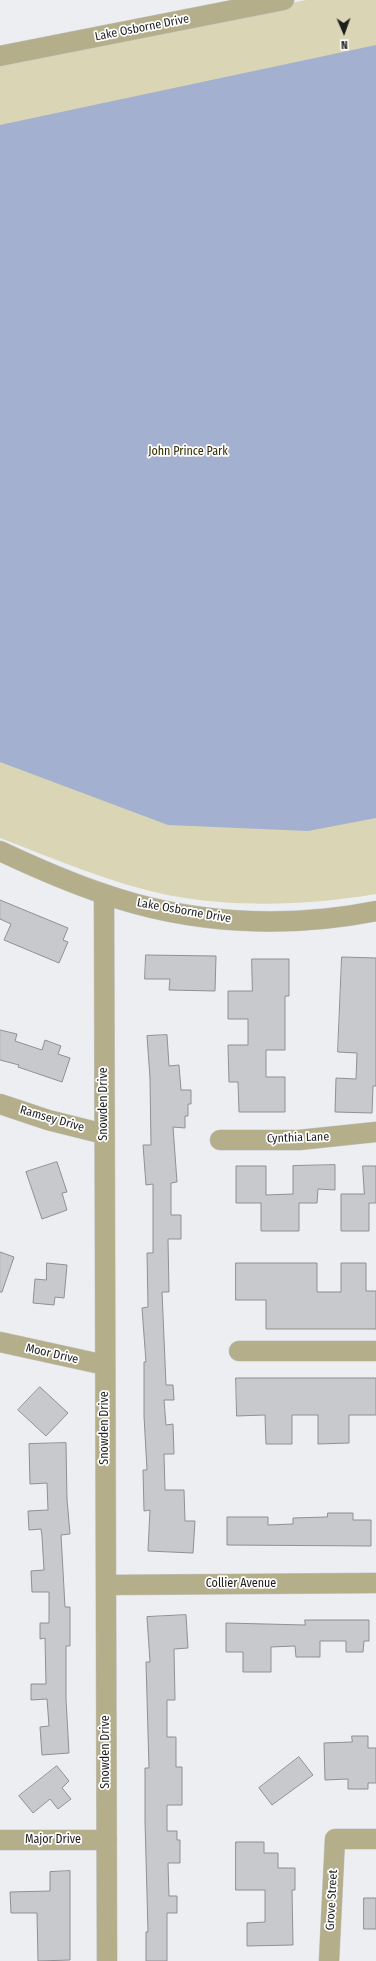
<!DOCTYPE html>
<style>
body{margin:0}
#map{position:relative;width:376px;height:1961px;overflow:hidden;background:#eceef1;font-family:"Fira Sans Condensed",sans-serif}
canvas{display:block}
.north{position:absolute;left:324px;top:12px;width:40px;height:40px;-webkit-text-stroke:3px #fff;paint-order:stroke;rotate:178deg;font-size:11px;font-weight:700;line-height:16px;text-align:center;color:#1d1d1e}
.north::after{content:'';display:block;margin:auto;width:14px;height:18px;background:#1d1d1e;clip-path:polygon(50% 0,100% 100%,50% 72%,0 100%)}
</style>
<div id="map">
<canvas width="376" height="1961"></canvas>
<div class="north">N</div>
</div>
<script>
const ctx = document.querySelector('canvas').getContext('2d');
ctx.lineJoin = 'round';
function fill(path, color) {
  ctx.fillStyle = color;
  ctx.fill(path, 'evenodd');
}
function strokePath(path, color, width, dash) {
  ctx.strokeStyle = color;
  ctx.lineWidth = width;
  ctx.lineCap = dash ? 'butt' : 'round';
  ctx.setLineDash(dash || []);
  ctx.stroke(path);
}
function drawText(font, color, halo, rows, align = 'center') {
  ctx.font = font + ' "Fira Sans Condensed",sans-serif';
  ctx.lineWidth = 3.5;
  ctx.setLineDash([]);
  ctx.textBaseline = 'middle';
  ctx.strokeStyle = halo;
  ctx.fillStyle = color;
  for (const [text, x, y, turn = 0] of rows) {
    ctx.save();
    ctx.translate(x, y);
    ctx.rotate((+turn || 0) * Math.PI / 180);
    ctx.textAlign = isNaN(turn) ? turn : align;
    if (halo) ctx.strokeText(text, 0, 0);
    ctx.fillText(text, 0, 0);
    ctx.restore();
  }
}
fill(new Path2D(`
 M306,0H376V894C310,905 239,908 173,896C115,885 55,859 0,838V65Z`), '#dad5b4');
fill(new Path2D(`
 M376,45V818L308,831L168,825L0,762V125Z`), '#a3b0cf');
const building = new Path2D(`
 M0,900L68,928L63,940L68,942L59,963L4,940L11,924L0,919Z
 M146,955L216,956L215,991L169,990L170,979H145Z
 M342,957L376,958V1086H373L372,1113L335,1112L336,1078L356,1079L357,1053L338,1052Z
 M252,959H289V996H285V1050H266V1077H285V1112H239L238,1082H229L228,1045H248V1019H228V991H252Z
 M0,1030L17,1034L15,1041L42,1050L45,1040L61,1046L58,1054L70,1058L62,1082L18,1067L19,1065L0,1060Z
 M167,1035L169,1066L179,1065L181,1090H191V1104H188V1116H185V1128L173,1127L177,1182L171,1183V1215H181V1239H168L169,1292H162L166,1385H173L174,1400H164L166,1425L173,1424L174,1454H164L165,1490H184L185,1521H195L193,1553L148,1551L150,1510L144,1511L143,1470H147L144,1416V1362H146L142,1308L148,1307L147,1253H153V1184L146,1185L143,1145H151L150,1078L147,1036Z
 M57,1162L67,1192L62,1193L67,1210L42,1219L26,1172Z
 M335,1165V1190L318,1189L317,1203H299V1231H261V1203H236V1166H266V1195L293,1194V1166Z
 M363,1166H376V1203H369V1231H341V1194H364Z
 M0,1252L14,1257L2,1292H0Z
 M47,1263L67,1265L64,1298L55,1297L54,1305L33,1303L35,1279L46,1280Z
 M236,1263H317V1292H341V1263H366V1291H376V1329H266V1300H236Z
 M236,1378H376V1415H349V1443L318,1444V1415H292V1444H266L265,1415L237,1416Z
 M40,1387L68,1413L46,1436L18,1410Z
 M66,1443L67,1499L70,1534L61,1535L65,1607H70V1646H66V1699L69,1753L42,1755L40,1727L49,1726L47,1699L31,1700V1684H46L45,1638L40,1639V1623H49V1592H32L31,1571L44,1570L42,1536L41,1529L29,1530L28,1511L48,1510L47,1483L30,1484L29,1444Z
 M328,1513H353V1520H371V1546L227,1545V1517H268V1525L293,1524V1518L327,1517Z
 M186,1615L188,1648L174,1649L175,1700H167V1737H176V1767H182V1805H167V1831H177V1840H180V1863H168L169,1896H177V1913H167V1961H146V1932H148L145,1821V1768H149L146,1662H150L147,1617Z
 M305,1620H369V1641H364L363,1652H346V1641H320V1657H296L295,1646L271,1647V1672H243V1652H226V1623L305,1625Z
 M352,1736H368V1748H376V1783H368V1789H348V1779L325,1780L324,1743L352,1742Z
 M299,1757L313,1775L272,1805L259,1788Z
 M57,1766L69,1781L62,1788L71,1799L58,1809L50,1799L33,1813L19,1796Z
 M236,1842H264V1853H278V1868H295V1890H292L293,1945L247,1946V1923L265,1922V1890H236Z
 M70,1871V1960L38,1961L37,1913H11L10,1892L50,1891V1872Z
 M364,1898H376V1929H364Z`);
fill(building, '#c8c9cc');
strokePath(building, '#8f9093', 1);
const minor = new Path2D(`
 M0,56L284,0
 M0,851C34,867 68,882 104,894C190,924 286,929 376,911
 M104,894L107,1961
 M0,1104L48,1120L104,1134
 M220,1140H299L376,1132
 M0,1342L105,1365
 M239,1351H376
 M106,1585L376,1583
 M0,1840H107
 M329,1961L335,1839H376`);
strokePath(minor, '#c7c8cb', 21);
strokePath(minor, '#b4ae8b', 20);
drawText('12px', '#1d1d1e', '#fff', [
 ["Lake Osborne Drive",142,28,-11],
 ["Lake Osborne Drive",184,911,10],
 ["Snowden Drive",104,1104,-90],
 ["Ramsey Drive",52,1119,16],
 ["Cynthia Lane",298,1138,-2],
 ["Moor Drive",52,1354,13],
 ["Snowden Drive",105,1428,-90],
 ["Collier Avenue",241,1584],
 ["Snowden Drive",106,1752,-90],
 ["Major Drive",53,1840],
 ["Grove Street",332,1900,-87]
]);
drawText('12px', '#342c00', '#fff', [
 ["John Prince Park",188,452]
]);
</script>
